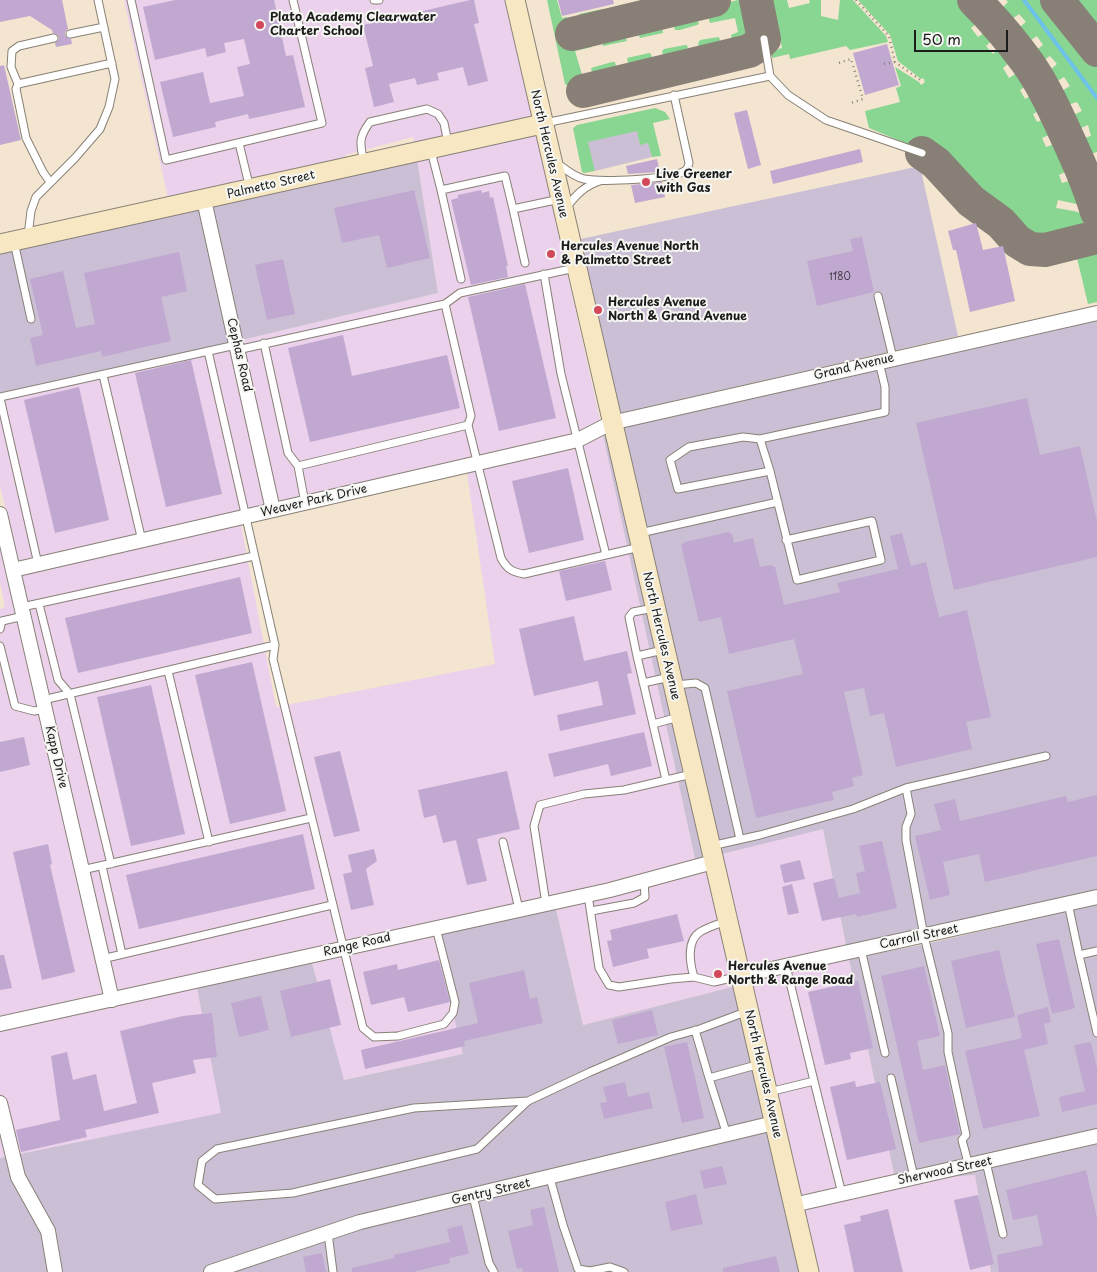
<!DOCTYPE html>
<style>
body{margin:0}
#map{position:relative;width:1097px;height:1272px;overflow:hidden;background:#f3e5d0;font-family:"Playpen Sans",sans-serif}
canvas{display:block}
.scale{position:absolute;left:914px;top:30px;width:94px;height:22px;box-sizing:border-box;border:2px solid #1c1c1c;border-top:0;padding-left:6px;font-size:15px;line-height:18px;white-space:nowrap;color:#1c1c1c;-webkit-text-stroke:4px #f6f6f2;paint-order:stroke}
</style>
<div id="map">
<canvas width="1097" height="1272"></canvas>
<div class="scale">50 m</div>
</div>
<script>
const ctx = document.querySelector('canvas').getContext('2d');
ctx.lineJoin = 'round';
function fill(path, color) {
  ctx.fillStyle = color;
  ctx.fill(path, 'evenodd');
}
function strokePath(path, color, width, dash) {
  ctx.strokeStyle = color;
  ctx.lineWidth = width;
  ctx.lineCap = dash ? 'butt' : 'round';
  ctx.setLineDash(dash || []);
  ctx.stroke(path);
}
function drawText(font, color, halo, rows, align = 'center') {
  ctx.font = font + ' "Playpen Sans",sans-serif';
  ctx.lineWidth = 4;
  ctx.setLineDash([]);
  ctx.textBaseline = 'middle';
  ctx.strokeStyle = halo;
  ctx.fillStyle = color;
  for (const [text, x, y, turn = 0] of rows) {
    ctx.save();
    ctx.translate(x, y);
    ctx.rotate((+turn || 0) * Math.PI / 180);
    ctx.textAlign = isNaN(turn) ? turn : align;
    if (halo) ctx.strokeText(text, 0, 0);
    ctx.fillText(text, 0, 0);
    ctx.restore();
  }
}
fill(new Path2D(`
 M124,0H506L533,119L415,145L413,137L345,155L346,160L168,198Z
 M536,133L600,420L575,433L278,502L242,340L438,293L417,159Z
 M229,343L265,505L18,561L0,486V398Z
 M603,435L695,859L608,883L117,991L21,575L241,525L276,707L495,664L467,473L579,447Z
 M0,542L104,994L0,1017V609L5,607L0,583Z
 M823,828L846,945L745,968L718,855Z
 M709,871L736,986L583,1025L556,909L612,897Z
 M434,936L464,1054L343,1080L312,963Z
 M849,959L894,1174L798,1196L748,982Z
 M197,988L222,1114L0,1158V1031Z
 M975,1175L991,1272H816L801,1210L949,1177Z`), '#ebd1eb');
fill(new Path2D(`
 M637,130L640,144L649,143L652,157L595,171L587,142Z
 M417,159L438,293L242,340L212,205Z
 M920,166L958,336L616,414L576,240Z
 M199,208L229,343L0,398V252Z
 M1097,320V889L923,930L846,945L823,829L718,855L619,428Z
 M607,433L705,856L695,859L603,435Z
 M1097,904V1129L894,1174L849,959L926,944Z
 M556,909L583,1025L736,986L765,1118L358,1215L271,1245L275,1259L362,1229L768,1132L799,1272H0V1158L221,1113L197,988L312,963L344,1080L463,1054L434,936Z
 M1097,1144V1272H991L975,1175L949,1177Z`), '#cbbfd5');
fill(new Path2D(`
 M547,0H557L562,18L567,17L572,39L589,35L592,47L575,51L586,88L582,89L584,95L762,52L764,60L591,101L565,84Z
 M649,0H674L673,6L655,10L650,6Z
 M738,0L752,1L758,31L749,45L734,48L731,35L738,32L735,18L710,23L706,9L709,7Z
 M772,0H787L789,8L810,3L809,0H821V16L838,20L840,0H853L886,36L888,42L850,50L846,46L790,59L789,54L772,58V51L782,48L780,38L775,40L776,45L771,46L765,17Z
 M858,0H968L982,16V19L971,28L978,37L992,27L998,35L986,46L993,54L1005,44L1017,56L1003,68L1009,78L1023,69C1029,70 1032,76 1033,82L1020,90L1025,99L1039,91L1047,105L1046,107L1033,114L1037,122L1052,116L1057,128L1056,132L1042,138L1046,147L1062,141L1064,143L1075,167L1059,175L1062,183L1079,178L1090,207L1058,200L1056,208C1071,211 1097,212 1097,231L1062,241L1049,242L1036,241L1024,237L1017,228L976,198L940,162L924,151L869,128L865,111L900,102L896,88L901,86L895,67L919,82L921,85L925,82L923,78L921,79L898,61L890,35Z
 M1006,0H1045L1097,65V152L1085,156H1082L1076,142L1077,140L1091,136L1088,125L1074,131L1070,130L1066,120L1067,118L1082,111L1077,102L1061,107L1055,95L1070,86L1064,77L1051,85L1049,84L1044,76L1045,74L1057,64L1050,56L1038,64L1035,62L1031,54L1043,45L1037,36L1025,44C1020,43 1016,38 1014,34L1016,30L1026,22L1019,14L1008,22L1003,21L997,13L1008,2Z
 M1068,0H1097V37Z
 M638,1L640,8L638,13L619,17L615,14L614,7Z
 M603,9L605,17L603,21L584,25L580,22L579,14Z
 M694,11L699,24L697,25L680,30H675L672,18L674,15Z
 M654,20L661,22L663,33L640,38L636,28L637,24Z
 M623,27L627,41L603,46L601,35L603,32Z
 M719,37L723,50L722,52L704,57L702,56L698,44L700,40Z
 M685,45H687L690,58L689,60L667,65L665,64L662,51L664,49Z
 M649,53L651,54L654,67L652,69L633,74L630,73L627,58Z
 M612,62H615L618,76C612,80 600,84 594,80L591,68Z
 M655,108L665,112L670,119L653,123L661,156L652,157L648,143L640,145L637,131L588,142L595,171L584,173L582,172L573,128L577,125Z
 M1097,243V302L1088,304L1077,258C1081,247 1087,246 1097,243Z`), '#89d592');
strokePath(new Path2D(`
 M1024,0L1097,98`), '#6dc2e9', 4);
strokePath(new Path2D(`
 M974,0C993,19 1011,40 1027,62C1041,81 1052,104 1062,126C1075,154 1088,182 1097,212
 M1057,0L1097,50
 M572,34L714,0
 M583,91L749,51L757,46L764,39L756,0
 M922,153L936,163L971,201L1001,223L1017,241L1030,249L1045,250L1097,237`), '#888076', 34);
fill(new Path2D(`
 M0,0H62L68,29L65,32V36L71,39L72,44L56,47L55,43L59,39L58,35L53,33L52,30L30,16L0,22Z
 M175,0H274L286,56L293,55L305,107L249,119L248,114L215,122L216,127L173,137L160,82L203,72L210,103L244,96L237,67L250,64L244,39L224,43L226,52L207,57L205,48L155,60L143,7Z
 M470,0H474L479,23L474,24L488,81L468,86L463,67L437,73L439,80L417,85L415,78L389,84L394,102L374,107L365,68L373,66L363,25Z
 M558,0H613L614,4L562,16Z
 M887,44L899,85L865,95L853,53Z
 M4,65L21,140L0,145V66Z
 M747,110L761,165L748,169L734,113Z
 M860,149L863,162L773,184L770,171Z
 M657,159L660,172L628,174L626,166Z
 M662,182L665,197L635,203L631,185Z
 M414,190L430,258L387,268L379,235L342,243L334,208Z
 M481,190L482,193L489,191L490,198L493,197L508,266H506L508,277L471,285L451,200L458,198V195Z
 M976,223L983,250L1003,246L1015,301L970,312L956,250H953L948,231Z
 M862,237L874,292L817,306L807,261L853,251L850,239Z
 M179,252L187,291L161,297L171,341L102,357L101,351L36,366L30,338L43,335L30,279L63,271L76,328L95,324L84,273Z
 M283,259L295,314L267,320L255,265Z
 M525,284L556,418L499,431L468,297Z
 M343,335L352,376L447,355L460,408L310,442L288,348Z
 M191,360L222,494L166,507L135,373Z
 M79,387L109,520L55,533L24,400Z
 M1027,398L1040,455L1080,446L1097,521V557L954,590L916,423Z
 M568,468L584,540L529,553L512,481Z
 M728,532L732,534L734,543L753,538L760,567L770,565L775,567L784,605L840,592L837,583L898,569L890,536L902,533L911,566L926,562L939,617L967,610L991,717L966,722L972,749L896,767L884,713L870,716L864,688L844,692L863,775L852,778L854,786L832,792L834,800L756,818L727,691L803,674L794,639L729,654L721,617L699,622L681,545L685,542Z
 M605,561L612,590L566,601L559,571Z
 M240,577L252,633L78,673L65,618Z
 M574,616L584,661L627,651L632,673L627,674L636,714L560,731L557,715L603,705L598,681L534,696L519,629Z
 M252,662L286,811L230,824L195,675Z
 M151,685L185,834L131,846L97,697Z
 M644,732L652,766L611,776L608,764L554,777L548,754Z
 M24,737L30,765L0,772V742Z
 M340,751L360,831L334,837L314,757Z
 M507,771L520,829L477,839L487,881L467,885L456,840L443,843L436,815L424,818L418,790Z
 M1097,795V856L985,882L979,854L943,862L950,895L930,900L915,836L941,830L934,804L955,799L960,821L1066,796L1068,802Z
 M303,834L315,889L139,929L126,875Z
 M882,841L897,908L857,917L856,914L822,921L813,883L834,878L839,898L860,893L856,873L865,871L859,846Z
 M48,844L52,864L50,865L75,972L42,980L13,852Z
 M374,849L377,861L366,869L374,905L351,910L343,874L352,872L348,855Z
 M800,860L805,879L784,883L780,865Z
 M792,884L799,913L788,915L782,887Z
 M677,914L684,941L647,949L649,958L613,967L607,941L612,940L610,930Z
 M1059,939L1075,1008L1052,1014L1036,944Z
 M999,950L1015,1017L966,1028L951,961Z
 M0,955H4L12,988L0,990Z
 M439,960L450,1002L408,1012L404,997L371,1005L363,972L397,964L398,970Z
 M924,966L940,1036L917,1041L923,1070L945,1065L960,1134L919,1143L881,976Z
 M524,970L530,999L537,997L543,1023L464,1041L465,1046L365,1069L361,1050L478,1023L469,983Z
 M330,979L341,1025L291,1037L280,991Z
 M858,981L873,1048L850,1053L851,1059L825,1065L808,992Z
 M261,996L269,1030L239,1037L231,1003Z
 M1048,1007L1051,1022L1044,1024L1048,1044L1024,1050L1040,1116L983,1129L965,1051L1022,1038L1017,1015Z
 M652,1010L658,1035L618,1044L612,1020Z
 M212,1013L217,1057L193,1060L196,1073L152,1083L159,1113L85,1130L87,1137L21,1152L16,1130L60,1120L51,1056L67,1052L73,1080L96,1074L104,1111L137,1103L120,1031L183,1016Z
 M687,1042L704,1118L682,1123L664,1047Z
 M1091,1042L1097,1068V1104L1062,1112L1059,1097L1085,1091L1074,1045Z
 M855,1081L856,1087L880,1082L896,1149L847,1160L830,1087Z
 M625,1082L628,1097L649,1092L653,1108L604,1119L600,1103L607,1102L603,1087Z
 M722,1166L727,1184L704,1189L700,1171Z
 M1086,1170L1097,1218V1272H999L997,1255L1043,1245L1037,1215L1013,1220L1006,1190Z
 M696,1194L703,1224L671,1231L665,1202Z
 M978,1195L994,1264L970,1270L954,1200Z
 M544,1207L559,1272H523L522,1268L517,1269L508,1231L533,1225L530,1210Z
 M888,1209L903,1272H854L844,1225L861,1221L860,1216Z
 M462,1225L469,1254L449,1258L450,1263L413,1272H352V1268L394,1258V1255L450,1242L447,1229Z
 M322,1253L326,1272H306L303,1257Z
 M776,1256L780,1272H723V1268Z`), '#c1a8d1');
const lane = new Path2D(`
 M131,0L166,160L322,123L293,0
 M374,0H379
 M70,34L104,27
 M764,39L770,76
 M18,84L11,67L12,51L19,46L54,38
 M545,123L770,76L788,95L826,120L922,153
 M239,143L250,189
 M431,151L441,190L505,176L513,209
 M364,163C360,144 358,138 370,122L427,109L438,114L444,123L448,143
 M557,163C565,169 574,177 584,179C600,182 674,180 686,170C688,168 688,167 689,163L674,95
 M50,182L43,172L26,138L16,89L18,84L112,63
 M441,190L461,279
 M566,208C576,195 584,186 600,181
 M28,236L31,211L36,197L75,158L100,129L109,107L115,79L98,0
 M14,242L31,319
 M525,263L513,209L560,199
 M544,274L561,374L606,555
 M878,296L893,358
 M445,304L460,293L575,268
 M264,343L288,453L298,466
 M237,350L445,304L471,416L468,425L501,558C507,569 512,572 524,574L640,547
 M208,351L275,645L273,659L363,1028L374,1037L398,1036L444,1024L453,1013L455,1002L436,928
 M103,375L142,541
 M0,397L236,345
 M0,398L38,564
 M760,439L770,471L678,489L670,460L689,447L743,437L760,439L885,412V387L879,362
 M770,471L797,580L881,560L872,521L786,540
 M305,503L298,466L468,425
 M640,533L778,502
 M39,604L58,680L70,694L111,864
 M22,607L254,556
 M654,608L633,612L629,617L637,656L663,650
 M0,629L2,621L24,616
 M0,646L15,706L34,711L46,709
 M637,656L666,780
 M168,671L209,842
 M643,683L670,677
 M675,685L696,683L705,688L740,839
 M43,700L275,645
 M653,724L679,717
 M906,788L911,814L906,827V840L924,936L948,1033V1052L966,1135L962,1140L969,1166
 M503,842L519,909
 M711,846L760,835L853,809L906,788L1046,756
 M102,866L122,954
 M82,870L311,818
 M588,895L599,968L609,985L619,987L671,979L694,977L714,982L740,976
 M1068,903L1079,955L1097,951
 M546,904L534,826L540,805L584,794L624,790L692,774
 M591,911L634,903L645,897L644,881
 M861,949L885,1053
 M1079,955L1097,1033
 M102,959L332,905
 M786,966L814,1081
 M694,977C690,964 686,941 700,932C708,927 718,924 727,921
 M695,1030L709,1078L760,1064
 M709,1078L727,1135
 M891,1078L914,1177
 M769,1092L814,1081L842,1194
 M528,1101L477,1149L293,1193L215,1199L198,1185L202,1161L217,1149L414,1108L528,1101L590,1072L671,1037L700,1029L748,1011
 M986,1162L1003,1234
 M550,1178L563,1225L578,1269L590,1271L610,1267L624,1272
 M473,1196L489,1263L494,1272
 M328,1233L333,1272`);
const street = new Path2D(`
 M204,200L273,510
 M0,514L112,1000
 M13,570L578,440L611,423L1097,313
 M740,976L1097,897
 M0,1024L610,890L713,862
 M0,1103L18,1177L48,1231L55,1272
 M793,1205L1097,1136
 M211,1272L360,1222L774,1123`);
const secondary = new Path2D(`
 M515,0L809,1272
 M0,244L542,124`);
strokePath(lane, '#888076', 9);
strokePath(street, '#888076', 16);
strokePath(secondary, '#888076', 21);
strokePath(new Path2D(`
 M856,0L889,36L895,62L922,81
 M839,63L851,59L863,99L851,103
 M884,64L895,62`), '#888076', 2.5, [1, 4]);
strokePath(lane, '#fff', 7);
strokePath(street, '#fff', 14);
strokePath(secondary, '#f7e8c3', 19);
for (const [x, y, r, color] of [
 [260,25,5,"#d1495b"],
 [646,182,5,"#d1495b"],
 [551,254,5,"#d1495b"],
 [598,310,5,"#d1495b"],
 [718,974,5,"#d1495b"]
]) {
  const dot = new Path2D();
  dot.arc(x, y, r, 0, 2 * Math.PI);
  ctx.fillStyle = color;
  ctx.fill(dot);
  strokePath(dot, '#f6f6f2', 2);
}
drawText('10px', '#453f49', null, [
 ["1180",840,277]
]);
drawText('bold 12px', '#1c1c1c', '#f6f6f2', [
 ["Plato Academy Clearwater",270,18],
 ["Charter School",270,32],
 ["Live Greener",656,175],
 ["with Gas",656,189],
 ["Hercules Avenue North",561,247],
 ["& Palmetto Street",561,261],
 ["Hercules Avenue",608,303],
 ["North & Grand Avenue",608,317],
 ["Hercules Avenue",728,967],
 ["North & Range Road",728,981]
], 'left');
drawText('12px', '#1c1c1c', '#f6f6f2', [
 ["North Hercules Avenue",549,154,77],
 ["Palmetto Street",271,185,-13],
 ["Cephas Road",239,355,77],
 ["Grand Avenue",854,367,-13],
 ["Weaver Park Drive",314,501,-13],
 ["North Hercules Avenue",661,636,77],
 ["Kapp Drive",56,757,77],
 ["Carroll Street",919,937,-12],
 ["Range Road",357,945,-13],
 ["North Hercules Avenue",763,1074,77],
 ["Sherwood Street",945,1171,-12],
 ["Gentry Street",491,1192,-13]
]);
</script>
